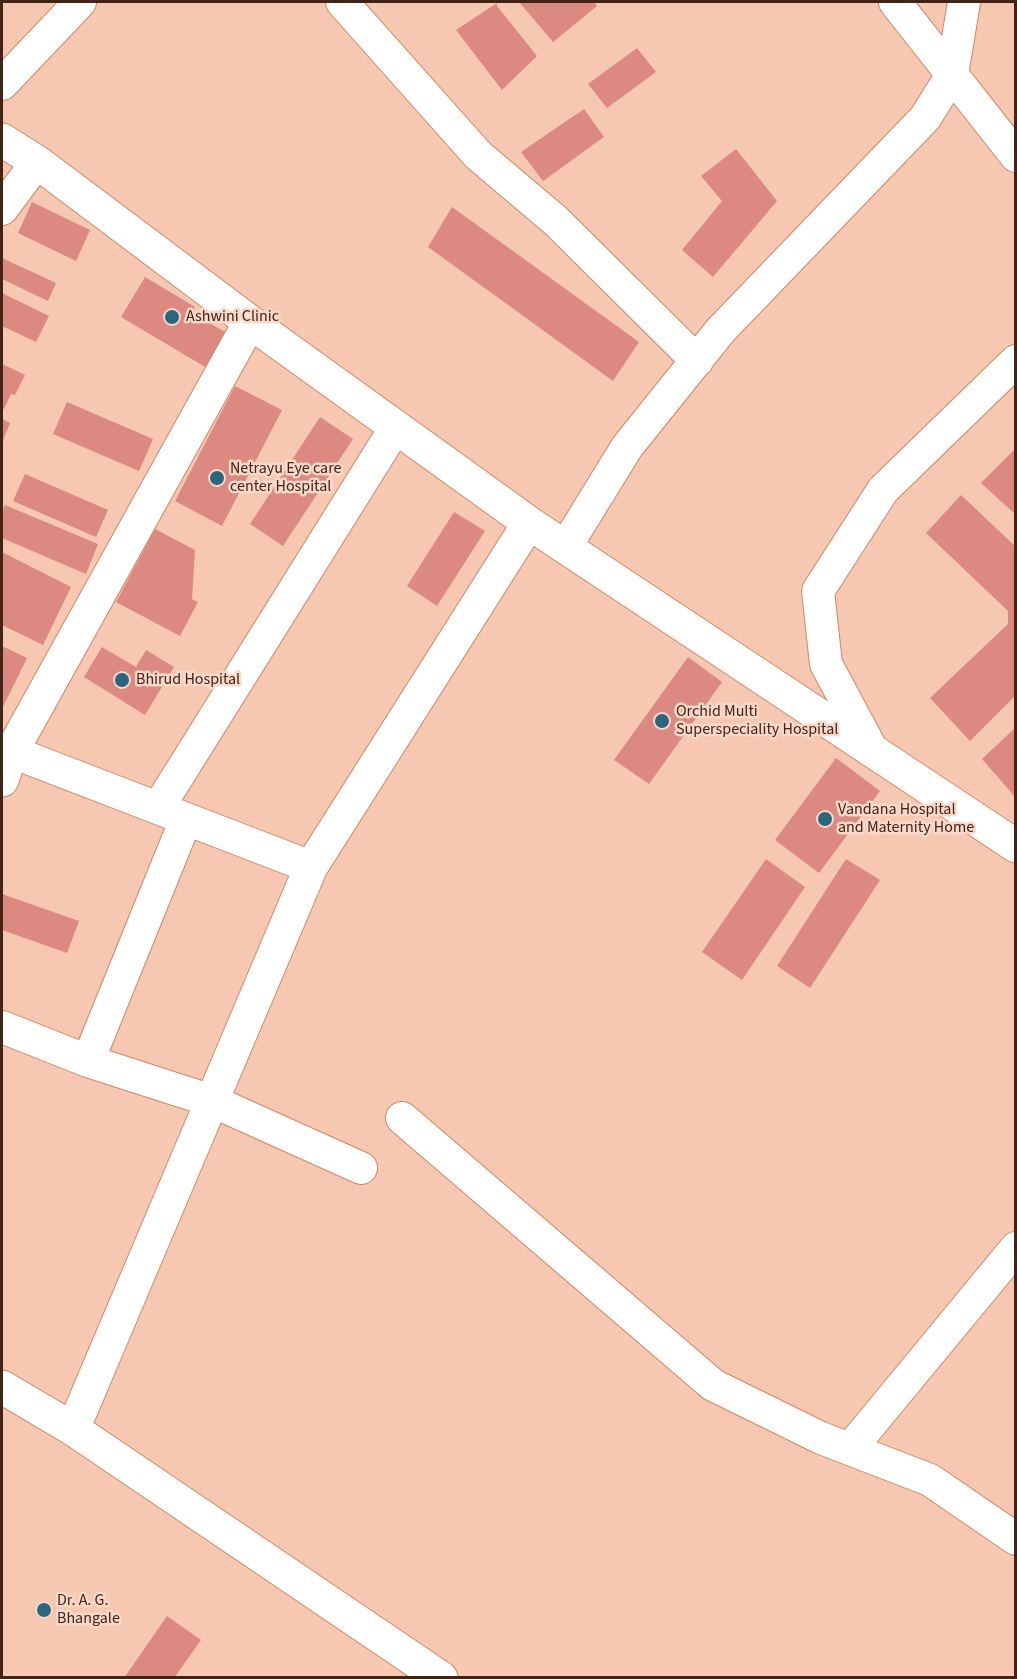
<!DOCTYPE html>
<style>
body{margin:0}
#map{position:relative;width:1017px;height:1679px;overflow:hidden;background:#f6c7b1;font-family:"Source Sans 3",sans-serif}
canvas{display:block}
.frame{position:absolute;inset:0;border:3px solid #412415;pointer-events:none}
</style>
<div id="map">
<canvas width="1017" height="1679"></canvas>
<div class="frame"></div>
</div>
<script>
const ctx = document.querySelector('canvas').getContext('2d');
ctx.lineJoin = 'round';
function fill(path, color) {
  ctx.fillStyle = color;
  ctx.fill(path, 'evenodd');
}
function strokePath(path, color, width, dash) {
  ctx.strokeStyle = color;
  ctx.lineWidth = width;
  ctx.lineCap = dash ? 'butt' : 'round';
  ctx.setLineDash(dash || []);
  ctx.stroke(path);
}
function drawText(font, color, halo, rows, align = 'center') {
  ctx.font = font + ' "Source Sans 3",sans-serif';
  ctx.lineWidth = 5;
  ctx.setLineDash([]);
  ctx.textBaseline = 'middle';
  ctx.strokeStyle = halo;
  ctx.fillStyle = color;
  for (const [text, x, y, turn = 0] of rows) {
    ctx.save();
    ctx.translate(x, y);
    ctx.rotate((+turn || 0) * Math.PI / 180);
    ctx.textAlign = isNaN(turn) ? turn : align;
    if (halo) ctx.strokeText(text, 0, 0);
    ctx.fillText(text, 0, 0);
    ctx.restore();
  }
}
fill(new Path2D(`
 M519,2H594L597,6L553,42Z
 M497,3V6L537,56L502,90L456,30Z
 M637,48L656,72L607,108L588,84Z
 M584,109L604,137L543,181L521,152Z
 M736,149L777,201L713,277L682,250L722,201L701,176Z
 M32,202L90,230L76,261L18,233Z
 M452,207L639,342L613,381L428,247Z
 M2,258L56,283L48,301L2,279Z
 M145,277L195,307L192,313L227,333L207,368L121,317Z
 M2,293L49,316L36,342L2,326Z
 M2,364L25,375L15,395L11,394L4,409L2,408Z
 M235,386L282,410L222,526L175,501Z
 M67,402L153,439L139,471L53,434Z
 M320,417L353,439L283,546L250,524Z
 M2,419L10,423L2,443Z
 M1016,448V515L981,483Z
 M25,474L108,510L96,537L13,501Z
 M961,495L1016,547V695L970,741L930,698L1008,624V611L926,533Z
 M5,505L98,544L86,574L2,538V512Z
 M454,512L485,531L437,606L407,586Z
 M155,529L195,550L192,599L198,602L180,636L116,602Z
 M2,552L71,587L43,645L2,625Z
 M2,646L27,658L2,709Z
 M102,647L136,667L146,650L174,667L145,715L84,677Z
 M688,657L722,682L649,784L614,760Z
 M1016,727V798L982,759Z
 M836,758L880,791L819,873L775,840Z
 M766,859L805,887L742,980L702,952Z
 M846,859L880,880L810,988L777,966Z
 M2,894L79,921L67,953L2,930Z
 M167,1616L201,1640L174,1678H124Z`), '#dc8981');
const street = new Path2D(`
 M342,2L478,155L556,221L697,361
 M895,2L1016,156
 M2,84L80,2
 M2,209L37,162
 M566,546L627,447L720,331L925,118L952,75L964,2
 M2,748L311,867
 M872,750L826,664L818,591L883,490L1016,361
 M158,808L396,427
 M2,1027L88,1061L212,1101L361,1168
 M88,1061L186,819
 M402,1118L713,1385L821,1438L930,1480L1016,1539
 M850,1449L1016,1248`);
const secondary = new Path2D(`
 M2,140L37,162L250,322L529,523L1016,846
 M2,780L12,751L250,322
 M2,1387L73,1429L441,1678
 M73,1429L311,867L529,523`);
strokePath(street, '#d08663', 34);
strokePath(secondary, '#d08663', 35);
strokePath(street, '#fff', 32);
strokePath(secondary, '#fff', 33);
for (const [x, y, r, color] of [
 [172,317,8,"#2a677e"],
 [217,478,8,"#2a677e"],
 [122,680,8,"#2a677e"],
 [662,721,8,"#2a677e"],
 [825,819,8,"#2a677e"],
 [44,1610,8,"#2a677e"]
]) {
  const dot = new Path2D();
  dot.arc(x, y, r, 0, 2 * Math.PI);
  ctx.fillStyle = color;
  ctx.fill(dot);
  strokePath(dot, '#f8d8c9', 2);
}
drawText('16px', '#412415', '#f8d8c9', [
 ["Ashwini Clinic",186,317],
 ["Netrayu Eye care",230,469],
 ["center Hospital",230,487],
 ["Bhirud Hospital",136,680],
 ["Orchid Multi",676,712],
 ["Superspeciality Hospital",676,730],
 ["Vandana Hospital",838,810],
 ["and Maternity Home",838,828],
 ["Dr. A. G.",57,1601],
 ["Bhangale",57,1619]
], 'left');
</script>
